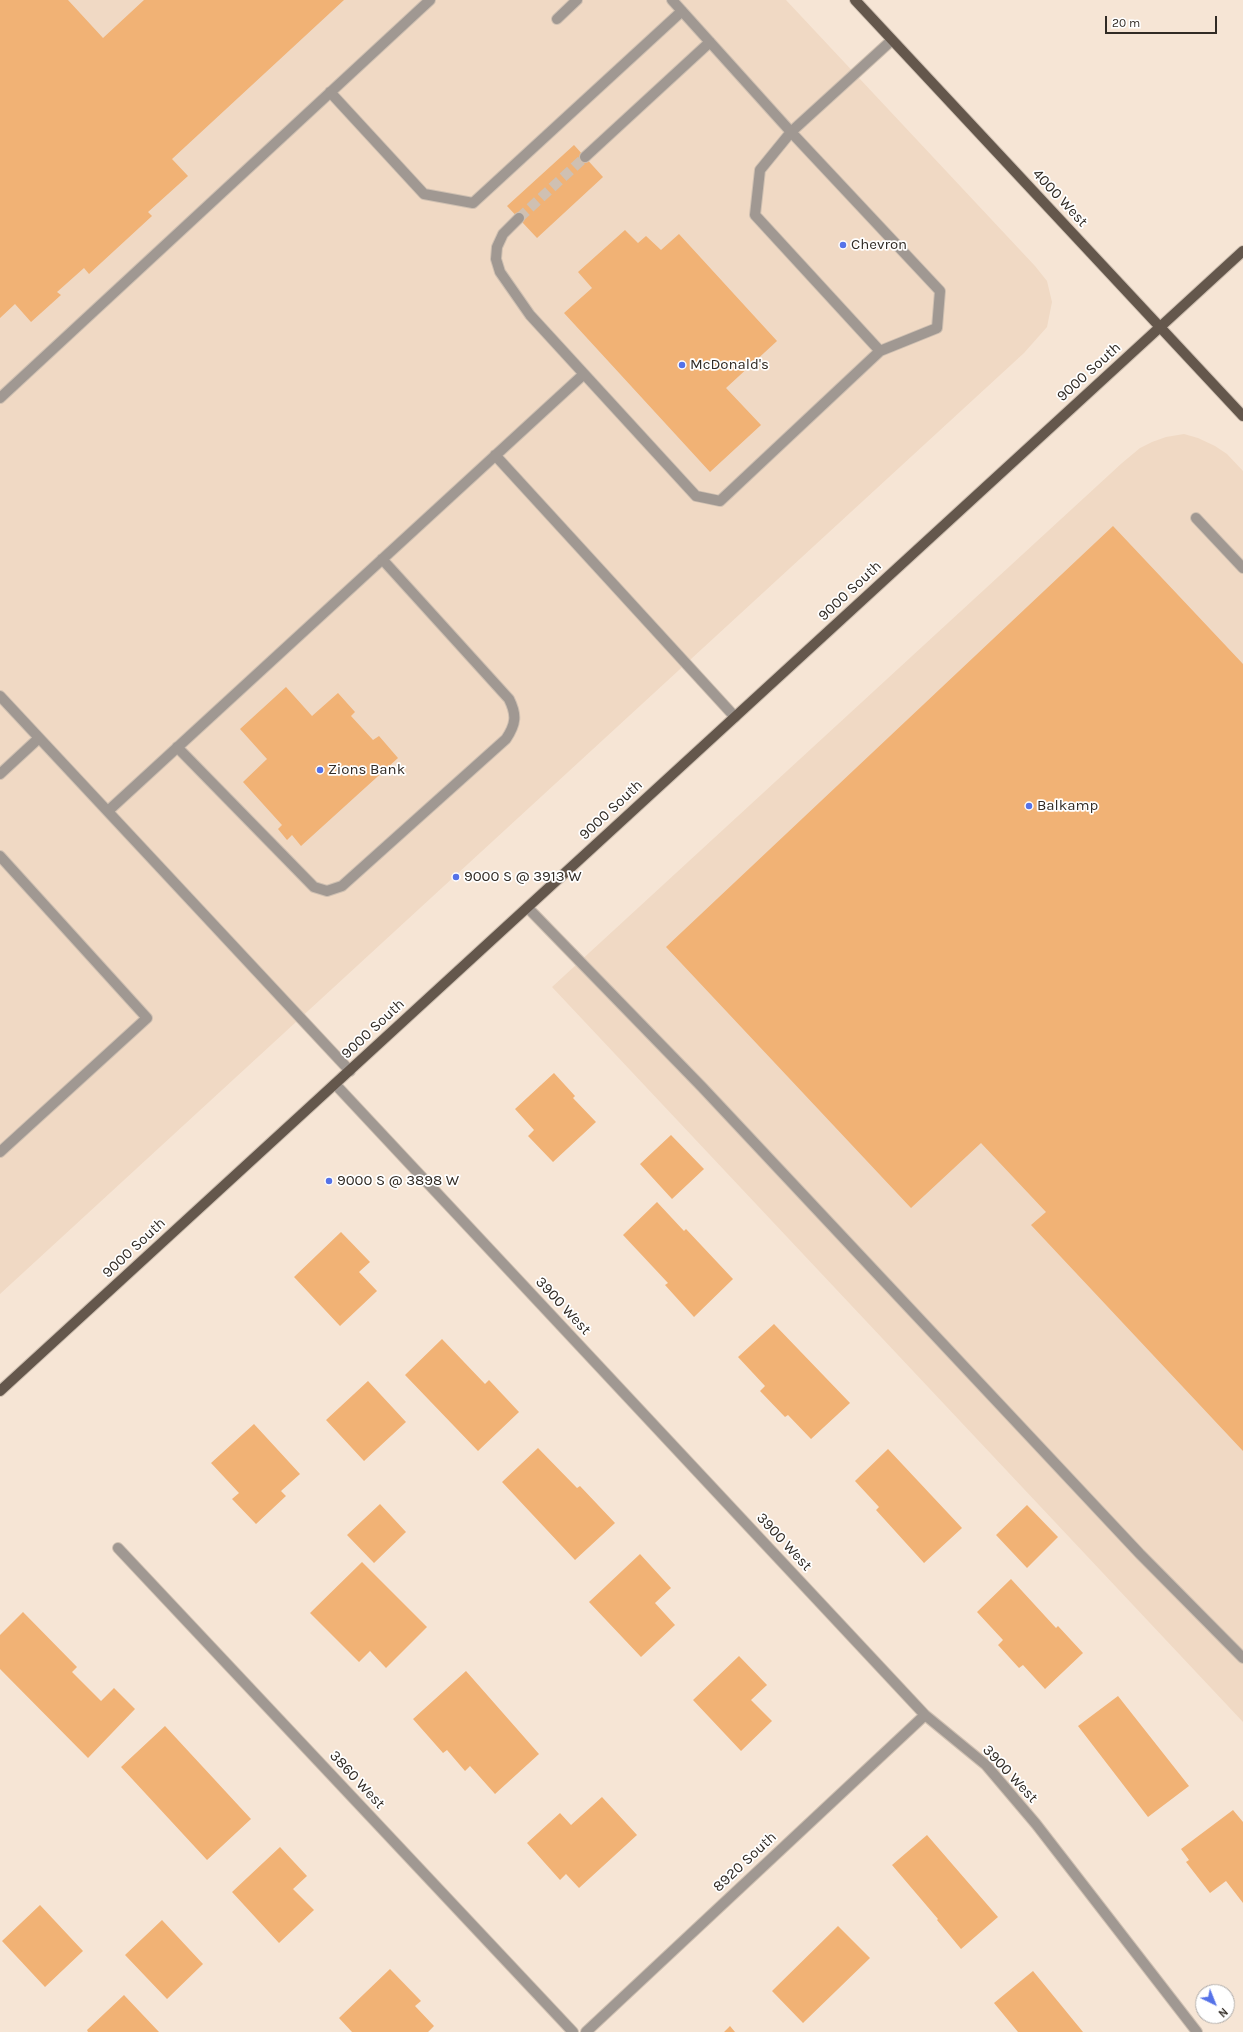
<!DOCTYPE html>
<style>
body{margin:0}
#map{position:relative;width:1243px;height:2032px;overflow:hidden;background:#f6e5d5;font-family:Karla,sans-serif}
canvas{display:block}
.north{position:absolute;left:1195px;top:1984px;width:40px;height:40px;box-sizing:border-box;background:#fff;border:1px solid #adaaa8;border-radius:50%;rotate:137deg;font-size:11px;font-weight:700;line-height:16px;text-align:center;color:#312b25}
.north::after{content:'';display:block;margin:auto;width:14px;height:18px;background:#5572e8;clip-path:polygon(50% 0,100% 100%,50% 72%,0 100%)}
.scale{position:absolute;left:1105px;top:16px;width:112px;height:18px;box-sizing:border-box;border:2px solid #312b25;border-top:0;padding-left:5px;font-size:12px;line-height:14px;white-space:nowrap;color:#312b25;-webkit-text-stroke:3px #fff;paint-order:stroke}
</style>
<div id="map">
<canvas width="1243" height="2032"></canvas>
<div class="north">N</div>
<div class="scale">20 m</div>
</div>
<script>
const ctx = document.querySelector('canvas').getContext('2d');
ctx.lineJoin = 'round';
function fill(path, color) {
  ctx.fillStyle = color;
  ctx.fill(path, 'evenodd');
}
function strokePath(path, color, width, dash) {
  ctx.strokeStyle = color;
  ctx.lineWidth = width;
  ctx.lineCap = dash ? 'butt' : 'round';
  ctx.setLineDash(dash || []);
  ctx.stroke(path);
}
function drawText(font, color, halo, rows, align = 'center') {
  ctx.font = font + ' Karla,sans-serif';
  ctx.lineWidth = 3.5;
  ctx.setLineDash([]);
  ctx.textBaseline = 'middle';
  ctx.strokeStyle = halo;
  ctx.fillStyle = color;
  for (const [text, x, y, turn = 0] of rows) {
    ctx.save();
    ctx.translate(x, y);
    ctx.rotate((+turn || 0) * Math.PI / 180);
    ctx.textAlign = isNaN(turn) ? turn : align;
    if (halo) ctx.strokeText(text, 0, 0);
    ctx.fillText(text, 0, 0);
    ctx.restore();
  }
}
fill(new Path2D(`
 M0,0H786L1035,266L1047,281L1052,302L1047,327L1024,353L0,1294Z
 M1184,434L1198,438L1215,446L1227,454L1243,471V1722L552,987L1122,463L1140,448L1152,442L1166,437Z`), '#f0d9c4');
fill(new Path2D(`
 M0,0H68L103,38L144,0H344L172,159L188,176L148,212L152,216L89,274L84,268L57,292L61,295L31,322L15,304L0,318Z
 M574,145L603,177L537,238L507,206Z
 M625,230L638,243L646,236L661,250L679,234L777,341L726,388L761,425L710,472L564,313L592,288L578,272Z
 M1113,526L1243,664V1451L1031,1225L1046,1212L981,1143L911,1208L666,947Z
 M286,687L312,716L338,693L355,712L351,716L373,740L379,736L398,758L301,846L292,835L287,840L278,829L282,825L243,782L267,759L240,729Z
 M554,1073L575,1096L573,1098L596,1122L553,1162L528,1136L534,1130L515,1109Z
 M671,1135L704,1169L672,1199L640,1164Z
 M657,1202L684,1231L686,1229L733,1279L694,1317L665,1285L668,1283L623,1235Z
 M341,1232L370,1262L359,1272L377,1291L340,1326L294,1277Z
 M774,1324L850,1403L811,1439L788,1415L785,1417L760,1391L765,1386L738,1357Z
 M442,1339L485,1384L489,1380L519,1412L478,1451L405,1375Z
 M368,1381L406,1422L364,1461L326,1420Z
 M254,1424L300,1474L281,1491L286,1496L256,1524L232,1499L239,1493L211,1463Z
 M538,1448L577,1488L580,1486L615,1523L575,1560L502,1482Z
 M888,1449L962,1528L924,1563L876,1510L879,1507L855,1481Z
 M380,1504L406,1532L374,1563L347,1535Z
 M1027,1505L1058,1537L1027,1568L996,1535Z
 M640,1554L671,1588L655,1603L675,1625L641,1657L589,1602Z
 M362,1562L427,1627L386,1668L370,1651L359,1662L310,1613Z
 M1011,1579L1056,1628L1058,1626L1083,1653L1045,1689L1023,1665L1019,1668L998,1645L1003,1640L977,1612Z
 M23,1612L77,1667L72,1672L101,1701L114,1688L135,1709L88,1758L0,1669V1635Z
 M739,1656L767,1685L751,1700L772,1721L741,1751L693,1700Z
 M466,1671L539,1754L495,1794L470,1766L465,1771L447,1750L443,1753L413,1719Z
 M1118,1696L1189,1786L1148,1817L1078,1726Z
 M165,1726L251,1819L207,1860L121,1767Z
 M602,1797L637,1835L579,1888L566,1874L560,1880L527,1843L560,1813L571,1825Z
 M1233,1810L1243,1822V1903L1226,1881L1210,1893L1186,1862L1189,1860L1181,1849Z
 M927,1835L998,1917L961,1949L937,1920L938,1919L892,1865Z
 M280,1847L307,1876L293,1889L314,1910L279,1943L232,1892Z
 M40,1905L83,1951L45,1987L2,1941Z
 M162,1920L203,1964L167,1999L125,1955Z
 M838,1926L870,1958L803,2023L772,1991Z
 M390,1969L421,2001L415,2006L434,2026L428,2032H352L339,2018Z
 M1033,1971L1083,2032H1018L994,2003Z
 M124,1995L159,2032H88L87,2030Z
 M730,2026L735,2032H724Z`), '#f1b275');
strokePath(new Path2D(`
 M519,218L585,157`), '#cfc0b2', 10, [10, 5]);
const minor = new Path2D(`
 M672,0L791,132L892,40
 M557,19L577,0
 M330,92L424,194L473,203L682,11
 M585,157L710,42
 M519,218L503,234L497,247L496,259L500,272L530,315L696,496L720,501L880,351L937,328L940,291L791,132L760,170L755,215L880,351
 M0,398L430,0
 M495,455L735,717
 M1196,518L1243,568
 M0,696L350,1071
 M177,747L314,887L327,891L342,886L506,739C516,724 517,715 509,699L382,559
 M0,774L39,738
 M108,811L584,374
 M0,856L147,1018L0,1152
 M528,908L702,1087L1140,1554L1243,1658
 M335,1084L925,1715L986,1765L1036,1824L1197,2032
 M118,1548L573,2032
 M586,2032L925,1715`);
const major = new Path2D(`
 M855,0L1243,416
 M0,1391L1243,251`);
strokePath(minor, '#cfc0b2', 12);
strokePath(major, '#cfc0b2', 12);
strokePath(minor, '#a09892', 10);
strokePath(major, '#64574c', 10);
for (const [x, y, r, color] of [
 [843,245,4,"#5572e8"],
 [682,365,4,"#5572e8"],
 [320,770,4,"#5572e8"],
 [1029,806,4,"#5572e8"],
 [456,877,4,"#5572e8"],
 [329,1181,4,"#5572e8"]
]) {
  const dot = new Path2D();
  dot.arc(x, y, r, 0, 2 * Math.PI);
  ctx.fillStyle = color;
  ctx.fill(dot);
  strokePath(dot, '#fff', 1.5);
}
drawText('15px', '#312b25', '#fff', [
 ["4000 West",1060,198,47],
 ["9000 South",1089,372,-42],
 ["9000 South",850,591,-43],
 ["9000 South",611,810,-43],
 ["9000 South",373,1029,-43],
 ["9000 South",134,1248,-43],
 ["3900 West",563,1306,47],
 ["3900 West",784,1542,47],
 ["3900 West",1010,1774,47],
 ["3860 West",357,1780,47],
 ["8920 South",745,1862,-43]
]);
drawText('15px', '#312b25', '#fff', [
 ["Chevron",851,245],
 ["McDonald's",690,365],
 ["Zions Bank",328,770],
 ["Balkamp",1037,806],
 ["9000 S @ 3913 W",464,877],
 ["9000 S @ 3898 W",337,1181]
], 'left');
</script>
